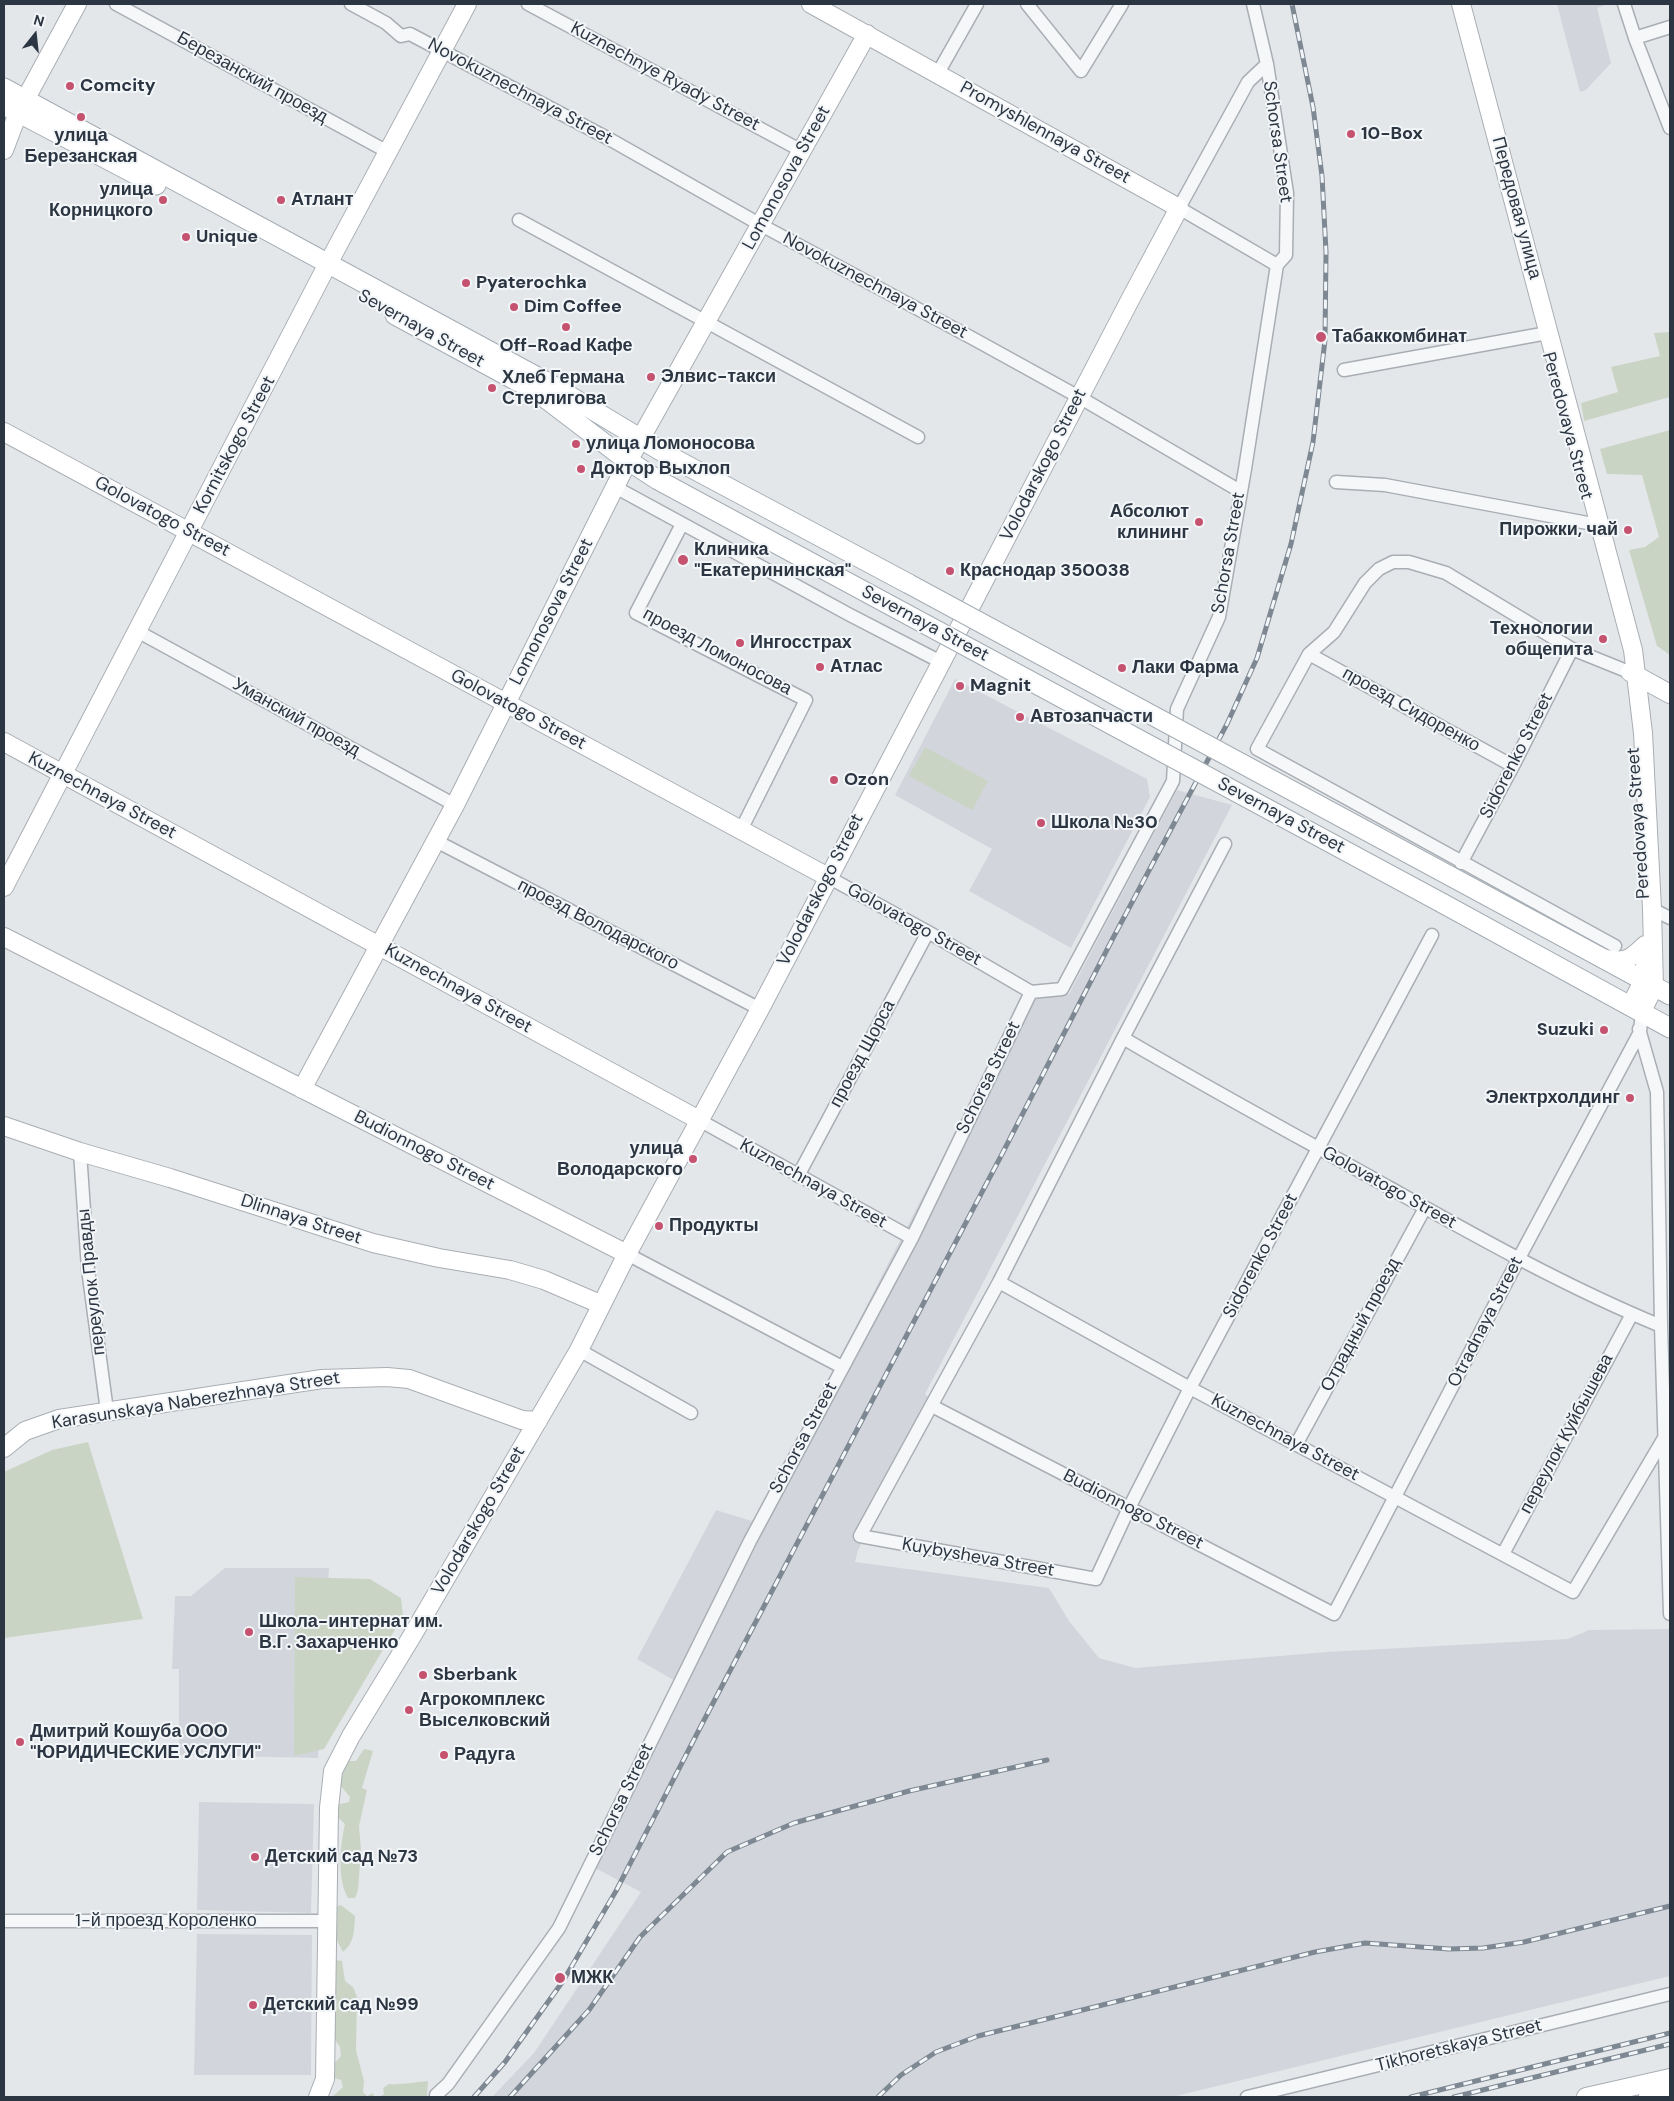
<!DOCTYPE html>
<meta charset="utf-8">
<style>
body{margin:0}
#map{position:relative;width:1674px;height:2101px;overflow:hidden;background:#e4e7ea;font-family:"DM Sans",sans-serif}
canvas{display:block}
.frame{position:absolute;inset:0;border:5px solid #2c3642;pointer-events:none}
.north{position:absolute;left:10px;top:10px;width:50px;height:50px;-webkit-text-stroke:4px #f3f6f8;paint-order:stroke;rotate:16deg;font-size:14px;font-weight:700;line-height:20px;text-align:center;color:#2c3642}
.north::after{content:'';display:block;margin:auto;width:18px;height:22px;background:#2c3642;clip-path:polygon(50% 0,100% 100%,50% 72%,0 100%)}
</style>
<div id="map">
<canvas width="1674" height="2101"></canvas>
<div class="frame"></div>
<div class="north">N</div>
</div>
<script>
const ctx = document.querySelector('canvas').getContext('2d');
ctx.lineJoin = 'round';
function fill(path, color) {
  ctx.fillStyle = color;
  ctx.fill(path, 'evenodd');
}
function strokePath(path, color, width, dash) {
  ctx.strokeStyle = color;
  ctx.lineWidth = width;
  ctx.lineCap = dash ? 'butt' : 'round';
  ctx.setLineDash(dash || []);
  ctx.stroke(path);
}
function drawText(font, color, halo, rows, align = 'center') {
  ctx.font = font + ' "DM Sans",sans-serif';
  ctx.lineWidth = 4;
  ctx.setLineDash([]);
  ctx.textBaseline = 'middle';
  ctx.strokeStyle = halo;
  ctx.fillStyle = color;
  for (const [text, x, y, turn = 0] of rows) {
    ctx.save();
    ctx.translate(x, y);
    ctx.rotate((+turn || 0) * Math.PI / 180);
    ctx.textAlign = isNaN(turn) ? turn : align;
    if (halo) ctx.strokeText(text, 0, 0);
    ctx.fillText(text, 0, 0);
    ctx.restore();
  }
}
fill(new Path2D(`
 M1557,4H1608L1597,8L1611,63L1586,90L1580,92Z
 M955,679L1147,779L1150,797L1071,948L969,891L992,849L895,795Z
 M1177,790L1232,805L925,1394L937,1405L858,1550L855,1562L1049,1588L1069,1621L1099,1658L1135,1668L1327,1652L1568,1639L1589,1630L1670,1629V1976L1172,2097H492L534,2053L641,1892L595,1868L684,1686L637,1659L716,1510L755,1522L1027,994H1069Z
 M225,1568H329L318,1758L179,1755V1669H172L175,1596H191Z
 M199,1802L314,1804L311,1913L197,1910Z
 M197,1934L312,1935L311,2075H194Z`), '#d2d6dc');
fill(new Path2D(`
 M1670,332V397L1584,421L1581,403L1618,392L1611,367L1660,356L1654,333Z
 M1670,430V655L1657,646L1629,550L1645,547L1659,537L1642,475L1607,474L1600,449Z
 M925,747L988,781L972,810L909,776Z
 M88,1442L143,1619L4,1638V1472L52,1450Z
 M295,1577L370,1579L401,1598L403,1616L324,1749L294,1756Z
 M364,1749L373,1751L362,1788L367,1790L359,1826L361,1850L358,1890L355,1898H348C337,1879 340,1845 345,1824L334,1814L336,1805L349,1802L350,1797L340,1785L346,1761H356Z
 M341,1905L355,1916C354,1931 355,1942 343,1952L333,1933L332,1908Z
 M331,1959L342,1961L345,1981L353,1987L357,1997L356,2050L364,2081L363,2092L367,2096L373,2093L374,2097H332L343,2087L341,2080L333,2078L331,2067L341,2056L340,2047L330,2033Z
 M428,2081L427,2097H380L384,2094L383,2088L389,2084C403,2085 414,2082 428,2081Z`), '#cad4c5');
const street = new Path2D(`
 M116,4L388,152
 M351,4L386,23L401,36L410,34L611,140L761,225L972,338L1079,397L1240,491
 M528,4L802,151
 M1027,4L1081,71L1122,4
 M1624,4L1635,38L1670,128
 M1635,38L1670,27
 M1267,64L1248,82L1179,208L1277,265
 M938,73L977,4
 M519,220L918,437
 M1344,370L1542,334
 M1336,482L1385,485L1593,524
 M615,487L850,615L941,662
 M682,524L636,613L806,700L741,830
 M137,631L455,805
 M1309,654L1513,766
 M436,841L760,1009
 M1225,844L1123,1038L999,1282L860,1536L1096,1579L1129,1508L1190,1388L1432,935
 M1461,863L1513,766L1572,649
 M828,877L928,932L1031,992
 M1652,909L1670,918
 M1615,946L1257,749L1309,654L1334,632L1365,583L1379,569L1393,562H1409L1446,573L1572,649L1629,672
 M1031,992L1062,989L1173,781L1177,709L1219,617L1245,469L1277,265L1286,255L1287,193L1267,64L1253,4
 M1639,1029L1657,1092L1661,1326L1670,1614
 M1123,1038C1208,1088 1295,1135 1381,1183C1472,1234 1564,1286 1661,1326
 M699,1120L912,1238
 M80,1152L88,1269L107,1411
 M798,1176L928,932
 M627,1254L842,1367
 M999,1282L1190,1388L1573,1592L1664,1438
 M579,1350L691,1413
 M932,1406L1334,1614L1519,1258L1640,1032L1642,1011
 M1297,1443L1425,1208
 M1503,1554L1632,1314
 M4,1921H328
 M436,2095L448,2084L559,1928L750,1541L912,1238L1031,992
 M1247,2097L1670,1994`);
const secondary = new Path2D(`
 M1461,4L1633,650L1643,733L1652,909L1654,987L1642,1011
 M4,150L18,113L77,4
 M4,432L828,877
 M1630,672L1670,694
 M4,742L699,1120
 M4,887L322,275L467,4
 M4,937L627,1254
 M1602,958C1624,963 1629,961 1645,945
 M1631,1005L1643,981L1645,966
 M302,1089L455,805L628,461L867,34
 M4,1126L80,1152L170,1178L373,1243L439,1258L510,1270L544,1280L600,1304
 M4,1448L25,1431L59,1419L322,1379L387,1377L409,1379L522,1420L538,1421
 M318,2097L325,2079L329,1808L333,1771L351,1736L412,1636L579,1350L627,1254L760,1009L975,598L1131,298L1179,208L811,4
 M1586,2097L1670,2078
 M1648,2097L1670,2092`);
const primary = new Path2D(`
 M4,88L543,380L671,457L909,584
 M4,105L156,185
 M395,315L537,392L621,456L658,480
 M1442,903L1670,1028
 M1602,958L1670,995`);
strokePath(street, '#a9aeb4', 15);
strokePath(secondary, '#a9aeb4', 20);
strokePath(primary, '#a4adb5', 21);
strokePath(street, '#f6f7f9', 12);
strokePath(secondary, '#fff', 18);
strokePath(primary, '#fff', 19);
const rail = new Path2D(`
 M474,2097L505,2062L563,1981L616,1891L702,1724L1001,1156L1113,938L1227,724L1257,658L1291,544L1313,442L1325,340L1326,252L1322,176L1313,107L1292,4
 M510,2097L589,2010L640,1937L727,1852L794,1823L909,1791L1047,1760
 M878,2097L901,2075L936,2052L978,2036L1315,1952L1365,1943L1449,1949L1483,1948L1524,1942L1670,1906
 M1411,2097L1670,2033
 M1454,2097L1670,2044`);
strokePath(rail, '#7e8893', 5);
strokePath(rail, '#f3f6f8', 3, [9]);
const primaryBridge = new Path2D(`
 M658,480L1442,903
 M909,584L1602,958`);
strokePath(primaryBridge, '#a4adb5', 21, []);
strokePath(primaryBridge, '#fff', 19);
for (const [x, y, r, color] of [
 [70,86,5,"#c55370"],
 [81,117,5,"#c55370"],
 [1351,134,5,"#c55370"],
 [163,200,5,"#c55370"],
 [281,200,5,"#c55370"],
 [186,237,5,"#c55370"],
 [466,283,5,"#c55370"],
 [514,307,5,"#c55370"],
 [566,327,5,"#c55370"],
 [1321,337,6,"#c55370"],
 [651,377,5,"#c55370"],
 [492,388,5,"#c55370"],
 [576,444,5,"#c55370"],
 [581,469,5,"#c55370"],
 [1199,522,5,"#c55370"],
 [1628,530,5,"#c55370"],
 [683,560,6,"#c55370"],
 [950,571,5,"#c55370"],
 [1603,639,5,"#c55370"],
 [740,643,5,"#c55370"],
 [820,667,5,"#c55370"],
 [1122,668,5,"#c55370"],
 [960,686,5,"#c55370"],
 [1020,717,5,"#c55370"],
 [834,780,5,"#c55370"],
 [1041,823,5,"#c55370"],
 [1604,1030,5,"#c55370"],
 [1630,1098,5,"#c55370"],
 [693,1159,5,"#c55370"],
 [659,1226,5,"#c55370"],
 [249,1632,5,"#c55370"],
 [423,1675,5,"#c55370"],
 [409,1710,5,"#c55370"],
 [20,1742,5,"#c55370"],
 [444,1755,5,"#c55370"],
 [255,1857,5,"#c55370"],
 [560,1978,6,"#c55370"],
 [253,2005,5,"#c55370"]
]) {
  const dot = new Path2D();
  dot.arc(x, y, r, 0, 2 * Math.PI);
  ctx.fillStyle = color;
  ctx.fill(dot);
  strokePath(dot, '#f3f6f8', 2);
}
drawText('18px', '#2c3642', '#f3f6f8', [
 ["Kuznechnye Ryady Street",665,77,28],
 ["Березанский проезд",252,78,29],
 ["Novokuznechnaya Street",520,92,28],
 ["Promyshlennaya Street",1045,133,29],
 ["Schorsa Street",1277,142,82],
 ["Lomonosova Street",787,178,-61],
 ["Передовая улица",1516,208,75],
 ["Novokuznechnaya Street",875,286,28],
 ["Severnaya Street",421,329,29],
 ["Peredovaya Street",1567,426,75],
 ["Kornitskogo Street",235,445,-62],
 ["Volodarskogo Street",1044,465,-63],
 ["Golovatogo Street",162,517,28],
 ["Schorsa Street",1229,553,-80],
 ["Lomonosova Street",552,612,-63],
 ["Severnaya Street",925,624,28],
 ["проезд Ломоносова",717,652,28],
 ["Golovatogo Street",518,710,28],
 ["проезд Сидоренко",1411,710,29],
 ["Уманский проезд",296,718,29],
 ["Sidorenko Street",1517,756,-63],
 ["Kuznechnaya Street",102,796,28],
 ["Severnaya Street",1281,816,28],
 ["Peredovaya Street",1639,823,-94],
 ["Volodarskogo Street",821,890,-63],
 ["проезд Володарского",598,925,27],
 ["Golovatogo Street",914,925,29],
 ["Kuznechnaya Street",458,989,29],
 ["проезд Щорса",863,1054,-62],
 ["Schorsa Street",989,1078,-64],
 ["Budionnogo Street",424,1151,27],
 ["Kuznechnaya Street",813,1184,29],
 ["Golovatogo Street",1389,1188,29],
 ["Dlinnaya Street",301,1220,18],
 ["Sidorenko Street",1261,1256,-62],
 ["переулок Правды",92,1282,-96],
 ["Otradnaya Street",1486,1322,-63],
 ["Отрадный проезд",1361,1325,-62],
 ["Karasunskaya Naberezhnaya Street",196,1401,-9],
 ["переулок Куйбышева",1567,1434,-62],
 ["Schorsa Street",804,1438,-62],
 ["Kuznechnaya Street",1285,1438,28],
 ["Budionnogo Street",1133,1510,27],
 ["Volodarskogo Street",479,1521,-60],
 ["Kuybysheva Street",978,1558,10],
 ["Schorsa Street",622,1800,-64],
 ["1-й проезд Короленко",166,1921],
 ["Tikhoretskaya Street",1459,2046,-14]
]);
drawText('bold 18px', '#2c3642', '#f3f6f8', [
 ["Comcity",80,86],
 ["10-Box",1361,134],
 ["улица",81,136,"center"],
 ["Березанская",81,157,"center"],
 ["улица",153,190,"right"],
 ["Корницкого",153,211,"right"],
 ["Атлант",291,200],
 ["Unique",196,237],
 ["Pyaterochka",476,283],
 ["Dim Coffee",524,307],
 ["Табаккомбинат",1332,337],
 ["Off-Road Кафе",566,346,"center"],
 ["Элвис-такси",661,377],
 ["Хлеб Германа",502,378],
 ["Стерлигова",502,399],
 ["улица Ломоносова",586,444],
 ["Доктор Выхлоп",591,469],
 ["Абсолют",1189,512,"right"],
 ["клининг",1189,533,"right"],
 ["Пирожки, чай",1618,530,"right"],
 ["Клиника",694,550],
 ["\"Екатерининская\"",694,571],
 ["Краснодар 350038",960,571],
 ["Технологии",1593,629,"right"],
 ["общепита",1593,650,"right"],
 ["Ингосстрах",750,643],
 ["Атлас",830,667],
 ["Лаки Фарма",1132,668],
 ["Magnit",970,686],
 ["Автозапчасти",1030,717],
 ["Ozon",844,780],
 ["Школа №30",1051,823],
 ["Suzuki",1594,1030,"right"],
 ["Электрхолдинг",1620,1098,"right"],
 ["улица",683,1149,"right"],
 ["Володарского",683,1170,"right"],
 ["Продукты",669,1226],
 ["Школа-интернат им.",259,1622],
 ["В.Г. Захарченко",259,1643],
 ["Sberbank",433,1675],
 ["Агрокомплекс",419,1700],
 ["Выселковский",419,1721],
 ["Дмитрий Кошуба ООО",30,1732],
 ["\"ЮРИДИЧЕСКИЕ УСЛУГИ\"",30,1753],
 ["Радуга",454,1755],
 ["Детский сад №73",265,1857],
 ["МЖК",571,1978],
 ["Детский сад №99",263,2005]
], 'left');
</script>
